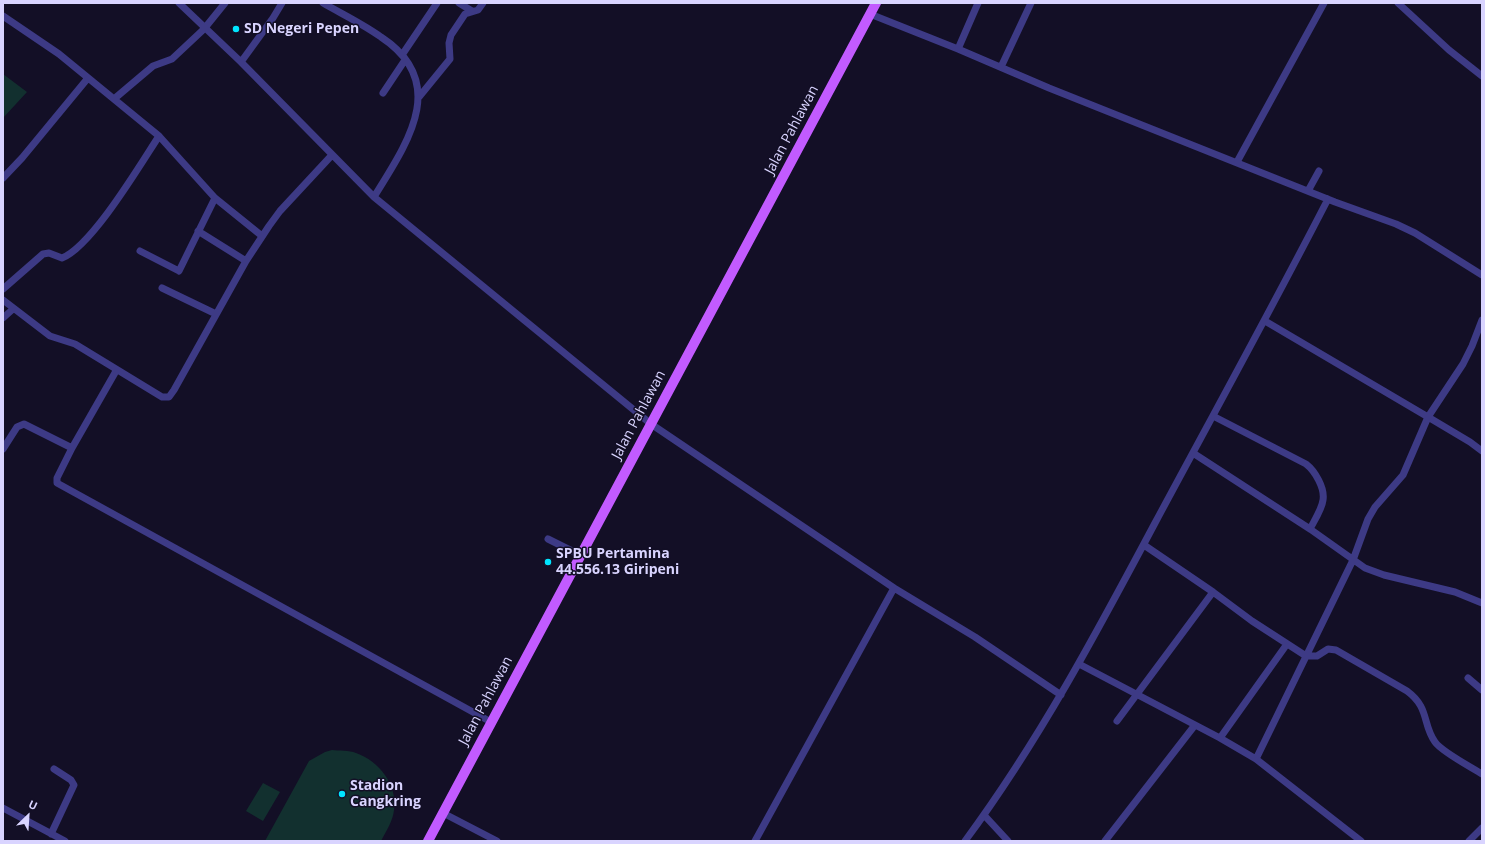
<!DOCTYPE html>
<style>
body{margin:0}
#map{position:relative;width:1485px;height:844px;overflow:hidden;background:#130f26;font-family:"Open Sans",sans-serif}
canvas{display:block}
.frame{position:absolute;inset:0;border:4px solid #d9d4ff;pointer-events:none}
.north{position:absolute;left:8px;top:796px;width:40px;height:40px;-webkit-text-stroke:3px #130f26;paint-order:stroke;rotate:25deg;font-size:11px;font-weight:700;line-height:16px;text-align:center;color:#d9d4ff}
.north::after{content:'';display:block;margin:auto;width:14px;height:18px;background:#d9d4ff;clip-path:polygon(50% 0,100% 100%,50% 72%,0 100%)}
</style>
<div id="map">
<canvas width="1485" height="844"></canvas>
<div class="frame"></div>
<div class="north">U</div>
</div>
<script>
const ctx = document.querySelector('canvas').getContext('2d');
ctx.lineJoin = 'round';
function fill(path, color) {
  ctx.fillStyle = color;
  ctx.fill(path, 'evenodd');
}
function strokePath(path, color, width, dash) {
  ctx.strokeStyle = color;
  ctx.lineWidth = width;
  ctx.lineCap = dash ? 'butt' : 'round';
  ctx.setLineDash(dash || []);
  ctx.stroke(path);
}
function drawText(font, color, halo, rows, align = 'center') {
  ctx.font = font + ' "Open Sans",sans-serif';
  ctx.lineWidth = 3;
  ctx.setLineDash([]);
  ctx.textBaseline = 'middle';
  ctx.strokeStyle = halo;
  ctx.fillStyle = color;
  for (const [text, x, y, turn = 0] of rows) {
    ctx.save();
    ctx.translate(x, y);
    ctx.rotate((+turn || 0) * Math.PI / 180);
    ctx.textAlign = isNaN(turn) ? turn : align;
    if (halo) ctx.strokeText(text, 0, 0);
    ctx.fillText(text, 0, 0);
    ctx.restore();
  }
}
fill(new Path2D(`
 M3,74L27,92L3,118Z
 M332,750C339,751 349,750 356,753C379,761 398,785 394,810C393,821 386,831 381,841H265L309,761L325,752Z
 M263,783L280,792L263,821L246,811Z`), '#12302f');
strokePath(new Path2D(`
 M179,3L241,62L374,197L651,424L894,588L975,637L1061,695
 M323,3C342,14 363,24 381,37C451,83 406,145 374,197
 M459,3L472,11
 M1398,3L1449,50L1482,76
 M870,14L958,49L1049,88L1335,202L1396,224L1415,233L1482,275
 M3,16L59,54L159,136L215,198L179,271L140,251
 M958,49L978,3
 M402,55L437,3
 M241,62L273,18L282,3
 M1001,67L1031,3
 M383,93L405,60
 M419,97L450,59L449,43L451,35L465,14L478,10L483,3
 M114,99L153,66L172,59L204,29L225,3
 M1237,162L1324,3
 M3,178L22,158L88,78
 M1308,191L1319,171
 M215,198L262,236
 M198,231L246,261
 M162,288L216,314
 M3,289L43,254L49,253L62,258C92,246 140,165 159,136
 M3,300L50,336L75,344L162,397H169L174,390L246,261L269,226L280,211L332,155
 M3,318L13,309
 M1482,320L1472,346L1463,364L1428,417L1470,442L1482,451
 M116,371L72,448L57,478V483L491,722
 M1213,416L1306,464C1315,471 1325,488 1323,500C1322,509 1314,521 1310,529
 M3,449L17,427L24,424L72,448
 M1193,453L1310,529L1365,568L1384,575L1455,592L1482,603
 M548,539L580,555
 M1144,545L1213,592
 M1079,664L1220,738L1256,759L1361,841
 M1468,678L1482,690
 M1117,721L1213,592L1252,621L1306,656H1317L1328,649L1336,650L1407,691C1430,708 1422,724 1435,742C1442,752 1471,767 1482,774
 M1220,738L1287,644
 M1256,759L1353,560L1368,519L1375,507L1403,475L1428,417L1265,321
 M3,808L65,841
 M443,813L497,841
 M984,815L1008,841
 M51,834L74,785L71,780L54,769
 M755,841L894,588
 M965,841C1039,741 1097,632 1155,523C1213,415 1272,308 1328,199
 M1105,841L1195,725
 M1469,841L1482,828`), '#3d3a85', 7);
strokePath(new Path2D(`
 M428,841L876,3`), '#c25bff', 10);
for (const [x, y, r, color] of [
 [236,29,4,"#00e5ff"],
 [548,562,4,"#00e5ff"],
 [342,794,4,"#00e5ff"]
]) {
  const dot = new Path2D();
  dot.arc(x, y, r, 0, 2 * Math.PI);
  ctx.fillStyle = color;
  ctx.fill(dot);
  strokePath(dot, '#130f26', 1.5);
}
drawText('bold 14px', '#d9d4ff', '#130f26', [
 ["SD Negeri Pepen",244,29],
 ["SPBU Pertamina",556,554],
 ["44.556.13 Giripeni",556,570],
 ["Stadion",350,786],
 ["Cangkring",350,802]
], 'left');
drawText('14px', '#d9d4ff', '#130f26', [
 ["Jalan Pahlawan",792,130,-62],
 ["Jalan Pahlawan",639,415,-62],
 ["Jalan Pahlawan",486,701,-62]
]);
</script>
